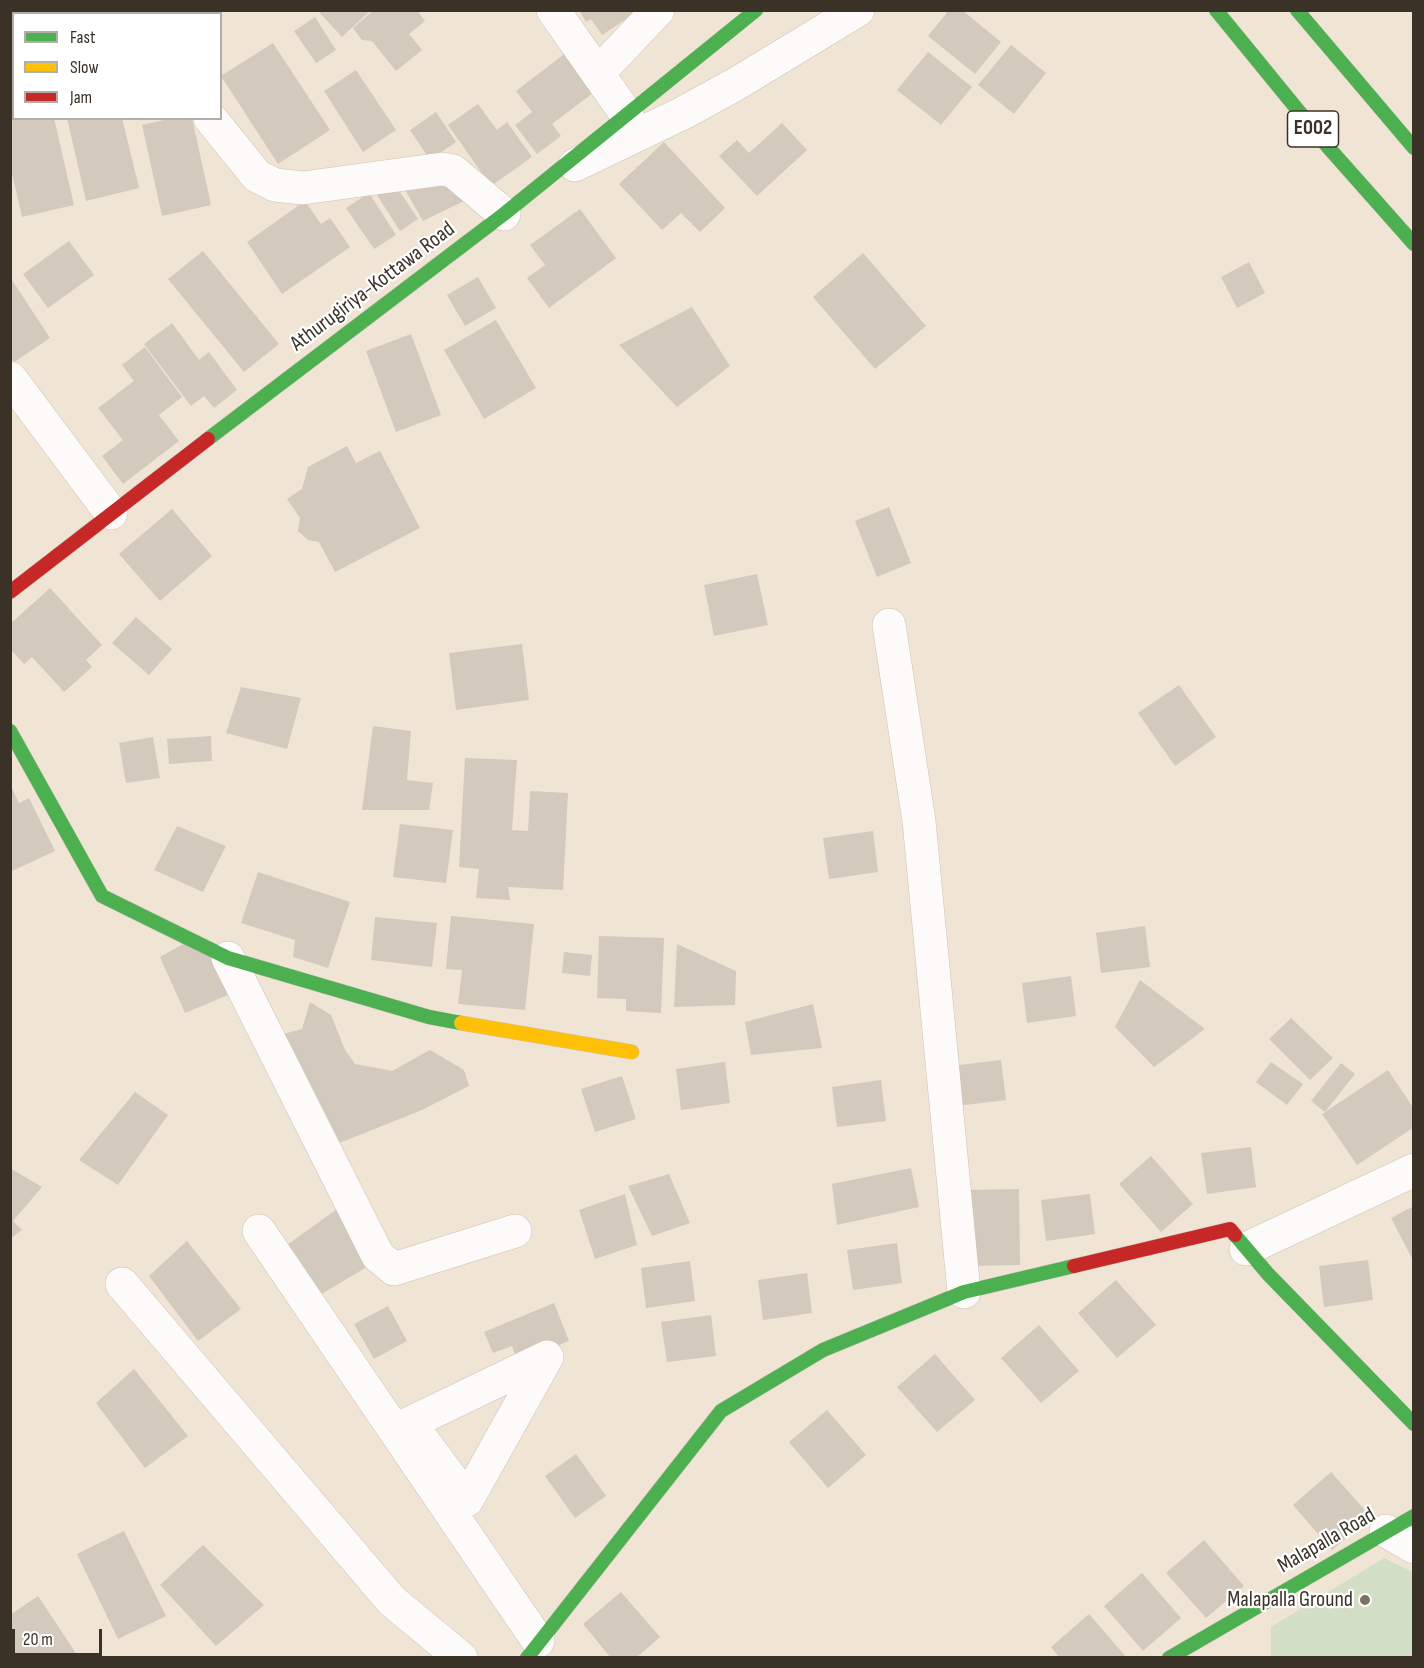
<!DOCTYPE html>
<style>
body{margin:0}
#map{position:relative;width:1424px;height:1668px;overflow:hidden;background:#f0e4d5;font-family:"Sofia Sans Condensed",sans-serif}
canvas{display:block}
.frame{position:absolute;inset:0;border:12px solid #3b3227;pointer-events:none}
.legend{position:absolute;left:12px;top:12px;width:210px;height:108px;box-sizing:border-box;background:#fff;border:2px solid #b1ada9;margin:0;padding:8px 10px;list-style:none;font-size:18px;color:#3b3227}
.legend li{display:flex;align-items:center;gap:12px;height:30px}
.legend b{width:30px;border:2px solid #b1ada9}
.scale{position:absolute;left:12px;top:1629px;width:90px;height:27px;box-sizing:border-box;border:3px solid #3b3227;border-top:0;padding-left:8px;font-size:18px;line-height:21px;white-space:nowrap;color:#3b3227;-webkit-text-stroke:4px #fff;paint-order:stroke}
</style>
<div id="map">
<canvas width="1424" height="1668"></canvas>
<div class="frame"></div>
<ul class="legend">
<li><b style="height:8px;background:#4caf50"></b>Fast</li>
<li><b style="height:8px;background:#ffc107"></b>Slow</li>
<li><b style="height:8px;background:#c62828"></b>Jam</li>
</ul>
<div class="scale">20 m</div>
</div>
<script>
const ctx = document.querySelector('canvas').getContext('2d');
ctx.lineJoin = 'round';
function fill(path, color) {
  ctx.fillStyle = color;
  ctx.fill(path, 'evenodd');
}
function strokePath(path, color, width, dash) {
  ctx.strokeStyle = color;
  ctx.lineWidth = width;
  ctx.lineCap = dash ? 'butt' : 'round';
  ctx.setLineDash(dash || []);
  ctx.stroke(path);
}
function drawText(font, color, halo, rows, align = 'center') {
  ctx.font = font + ' "Sofia Sans Condensed",sans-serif';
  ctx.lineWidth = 4.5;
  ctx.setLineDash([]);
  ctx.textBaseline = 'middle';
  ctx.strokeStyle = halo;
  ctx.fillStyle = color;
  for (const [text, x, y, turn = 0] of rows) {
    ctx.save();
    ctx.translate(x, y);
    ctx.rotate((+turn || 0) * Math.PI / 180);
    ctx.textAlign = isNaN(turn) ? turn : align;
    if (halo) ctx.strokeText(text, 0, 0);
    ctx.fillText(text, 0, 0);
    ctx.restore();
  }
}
fill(new Path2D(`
 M1384,1558L1413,1572V1657L1271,1656V1627Z`), '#d2dec6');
fill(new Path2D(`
 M31,10H89L90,14H32Z
 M97,10H156L157,14H98Z
 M161,10H219L220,14H162Z
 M317,10H371L342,37Z
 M374,10H417L425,21L409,34L422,50L396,71L372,41L362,40L353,28Z
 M579,10H640L602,35L591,19L586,22Z
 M949,10H962L1001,42L975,74L928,36Z
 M315,17L336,50L316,63L294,31Z
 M273,43L330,130L278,164L221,76Z
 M1011,45L1046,73L1014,114L978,85Z
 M567,52L597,90L552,124L561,136L537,154L515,125L532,112L516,91Z
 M928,52L972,87L941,125L897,90Z
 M356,70L396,130L363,152L324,91Z
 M478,104L497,130L507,122L532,157L491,186L448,125Z
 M436,112L456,142L430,160L410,130Z
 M14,114V118H54L74,205L22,217L10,165V115Z
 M67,118H122L139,188L86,201Z
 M173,118H192L211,205L162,216L142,125Z
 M782,123L807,150L757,196L719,156L737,140L749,153Z
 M664,142L725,208L700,232L681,213L662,230L619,184Z
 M453,180L464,201L423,221L405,190Z
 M398,189L418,219L400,231L375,192Z
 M369,193L396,235L374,249L346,208Z
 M305,201L321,224L330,218L350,247L282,294L247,242Z
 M580,209L616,258L549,308L527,278L545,265L530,245Z
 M69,241L94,275L48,308L23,274Z
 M203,251L279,344L244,372L168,279Z
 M863,253L926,326L875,369L813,297Z
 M1249,262L1265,293L1237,308L1221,277Z
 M10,277L50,338L14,362L10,356Z
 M478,277L496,308L465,326L447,295Z
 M692,307L730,366L677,407L619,345Z
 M496,320L536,388L484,419L444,350Z
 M172,323L199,360L209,352L237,390L214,408L204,396L191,406L144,344Z
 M411,334L441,415L396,432L366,351Z
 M145,347L182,397L159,415L179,441L123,484L102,456L123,440L98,408L134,381L122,365Z
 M347,446L356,463L380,451L420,528L335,572L319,542L308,540L298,531L300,518L287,499L302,489L308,467Z
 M889,507L911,563L877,577L855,521Z
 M172,509L212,556L160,601L119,554Z
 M757,574L768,625L714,636L704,585Z
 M50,588L102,645L86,660L92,667L64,692L32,657L24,664L10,649V624Z
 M136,617L172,649L149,675L112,643Z
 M522,644L529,700L456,710L449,653Z
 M1179,685L1216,737L1175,766L1138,713Z
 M241,687L301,698L287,749L226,733Z
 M373,726L411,731L407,780L433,783L429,810H362Z
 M211,736L212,761L169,764L167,739Z
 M153,737L160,778L126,783L119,743Z
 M465,758L517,760L512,830L528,831L530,791L568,793L563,890L508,887L510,900L476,898L479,869L459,867Z
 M10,784L19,803L29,798L55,851L10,872Z
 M400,824L453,830L446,883L393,877Z
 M177,826L226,846L203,892L154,870Z
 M873,831L878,872L829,879L823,838Z
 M258,872L350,902L328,968L293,957L295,940L241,923Z
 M451,916L534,924L525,1010L458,1004L462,970L446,969Z
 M375,917L437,923L432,967L371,960Z
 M1145,926L1150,967L1101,973L1096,933Z
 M199,935L228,995L185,1013L160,957Z
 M599,936L664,938L661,1013L626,1011V999L597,998Z
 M677,944L736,971L735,1005L674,1007Z
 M564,952L592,955L590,976L562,973Z
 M1071,976L1076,1016L1027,1023L1022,983Z
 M1140,980L1205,1029L1154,1067L1115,1027Z
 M310,1002L331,1015L345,1050L355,1064L392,1071L430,1050L464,1070L469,1086L422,1110L337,1144L276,1036L302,1029Z
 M813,1004L822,1048L751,1055L745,1022Z
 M1291,1018L1333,1058L1310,1080L1269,1039Z
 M1001,1060L1006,1100L957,1106L951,1066Z
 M725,1062L730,1103L681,1110L676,1069Z
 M1271,1062L1303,1084L1287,1105L1256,1082Z
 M1341,1063L1355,1074L1325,1112L1311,1101Z
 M1388,1070L1414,1109V1127L1357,1165L1322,1114Z
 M622,1076L636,1119L595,1132L581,1089Z
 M881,1080L886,1121L837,1127L832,1087Z
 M135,1092L168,1115L118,1185L79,1160Z
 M1251,1147L1256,1187L1207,1194L1201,1153Z
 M1151,1156L1193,1204L1161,1232L1119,1184Z
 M10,1168L42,1187L13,1221L22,1230L10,1239Z
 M911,1168L919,1207L837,1225L832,1184Z
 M669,1174L690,1223L652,1236L628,1186Z
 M1019,1189L1020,1265L968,1266V1190Z
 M625,1194L637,1245L595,1259L579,1210Z
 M1090,1194L1095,1234L1046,1241L1041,1200Z
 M344,1204L370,1265L315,1298L287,1245Z
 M1414,1206V1262L1391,1218Z
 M187,1241L241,1309L198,1341L149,1276Z
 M897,1243L902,1283L853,1290L847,1250Z
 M1368,1260L1373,1300L1324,1307L1319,1266Z
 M690,1261L695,1301L646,1308L641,1268Z
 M807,1273L812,1313L763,1320L758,1280Z
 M1116,1280L1156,1325L1117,1358L1078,1313Z
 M554,1303L569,1341L518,1362L512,1346L493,1353L484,1332Z
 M388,1306L407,1341L374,1359L354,1324Z
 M711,1315L716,1356L667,1362L661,1322Z
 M1039,1325L1079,1371L1041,1403L1001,1358Z
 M935,1354L975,1400L937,1432L897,1387Z
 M134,1369L188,1436L145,1468L96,1403Z
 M827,1410L866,1455L828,1488L789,1442Z
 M576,1454L606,1496L575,1518L545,1476Z
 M1331,1472L1371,1517L1332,1550L1293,1505Z
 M124,1531L166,1616L118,1639L77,1554Z
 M1204,1540L1244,1586L1206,1618L1166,1573Z
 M203,1545L264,1605L216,1646L160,1585Z
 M1142,1573L1181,1618L1143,1651L1104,1606Z
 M621,1592L660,1637L636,1658H611L583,1624Z
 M38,1596L79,1658H10V1615Z
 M1089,1614L1127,1658H1060L1051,1647Z`), '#d3c9bd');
const street = new Path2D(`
 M553,10L627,115
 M598,73L658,10
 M10,97H14
 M210,118L257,176L275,185L303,188L442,169L453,171L504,214
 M575,165L683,113L736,84L858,10
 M10,378L111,513
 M889,625L919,821L964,1292
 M228,958L378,1256L394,1269L515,1231
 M259,1231L538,1641
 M1246,1249L1414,1170
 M122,1284L392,1601L461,1658
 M547,1357L467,1500L410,1423Z
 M1386,1531L1414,1547`);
const fast = new Path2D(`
 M1216,10L1328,147L1414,244
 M1297,10L1414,148
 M208,439L504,214L756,10
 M10,731L102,896L228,958L429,1017L461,1023
 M1235,1235L1268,1274L1414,1424
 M527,1658L721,1411L823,1350L964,1292L1074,1266
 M1169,1658L1414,1516`);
const slow = new Path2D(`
 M461,1023L632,1052`);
const jam = new Path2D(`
 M10,592L208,439
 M1074,1266L1230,1229L1235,1235`);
strokePath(street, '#cbc1b5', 34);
strokePath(fast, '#cbc1b5', 15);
strokePath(slow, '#cbc1b5', 15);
strokePath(jam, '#cbc1b5', 15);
strokePath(street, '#fdfbf9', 33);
strokePath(fast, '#4caf50', 14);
strokePath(slow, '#ffc107', 14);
strokePath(jam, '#c62828', 14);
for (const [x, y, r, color] of [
 [1365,1600,6,"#7a7064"]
]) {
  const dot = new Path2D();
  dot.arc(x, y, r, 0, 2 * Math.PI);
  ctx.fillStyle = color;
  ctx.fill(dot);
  strokePath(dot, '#fff', 2);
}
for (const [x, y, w] of [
 [1313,129,51]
]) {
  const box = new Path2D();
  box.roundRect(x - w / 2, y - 18, w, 36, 4.5);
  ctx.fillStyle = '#fff';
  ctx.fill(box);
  strokePath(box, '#3b3227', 1.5);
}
drawText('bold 21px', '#3b3227', null, [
 ["E002",1313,129]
]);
drawText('22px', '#3b3227', '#fff', [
 ["Athurugiriya-Kottawa Road",373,287,-37],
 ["Malapalla Road",1327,1541,-30]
]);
drawText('22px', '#3b3227', '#fff', [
 ["Malapalla Ground",1353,1600]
], 'right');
</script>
